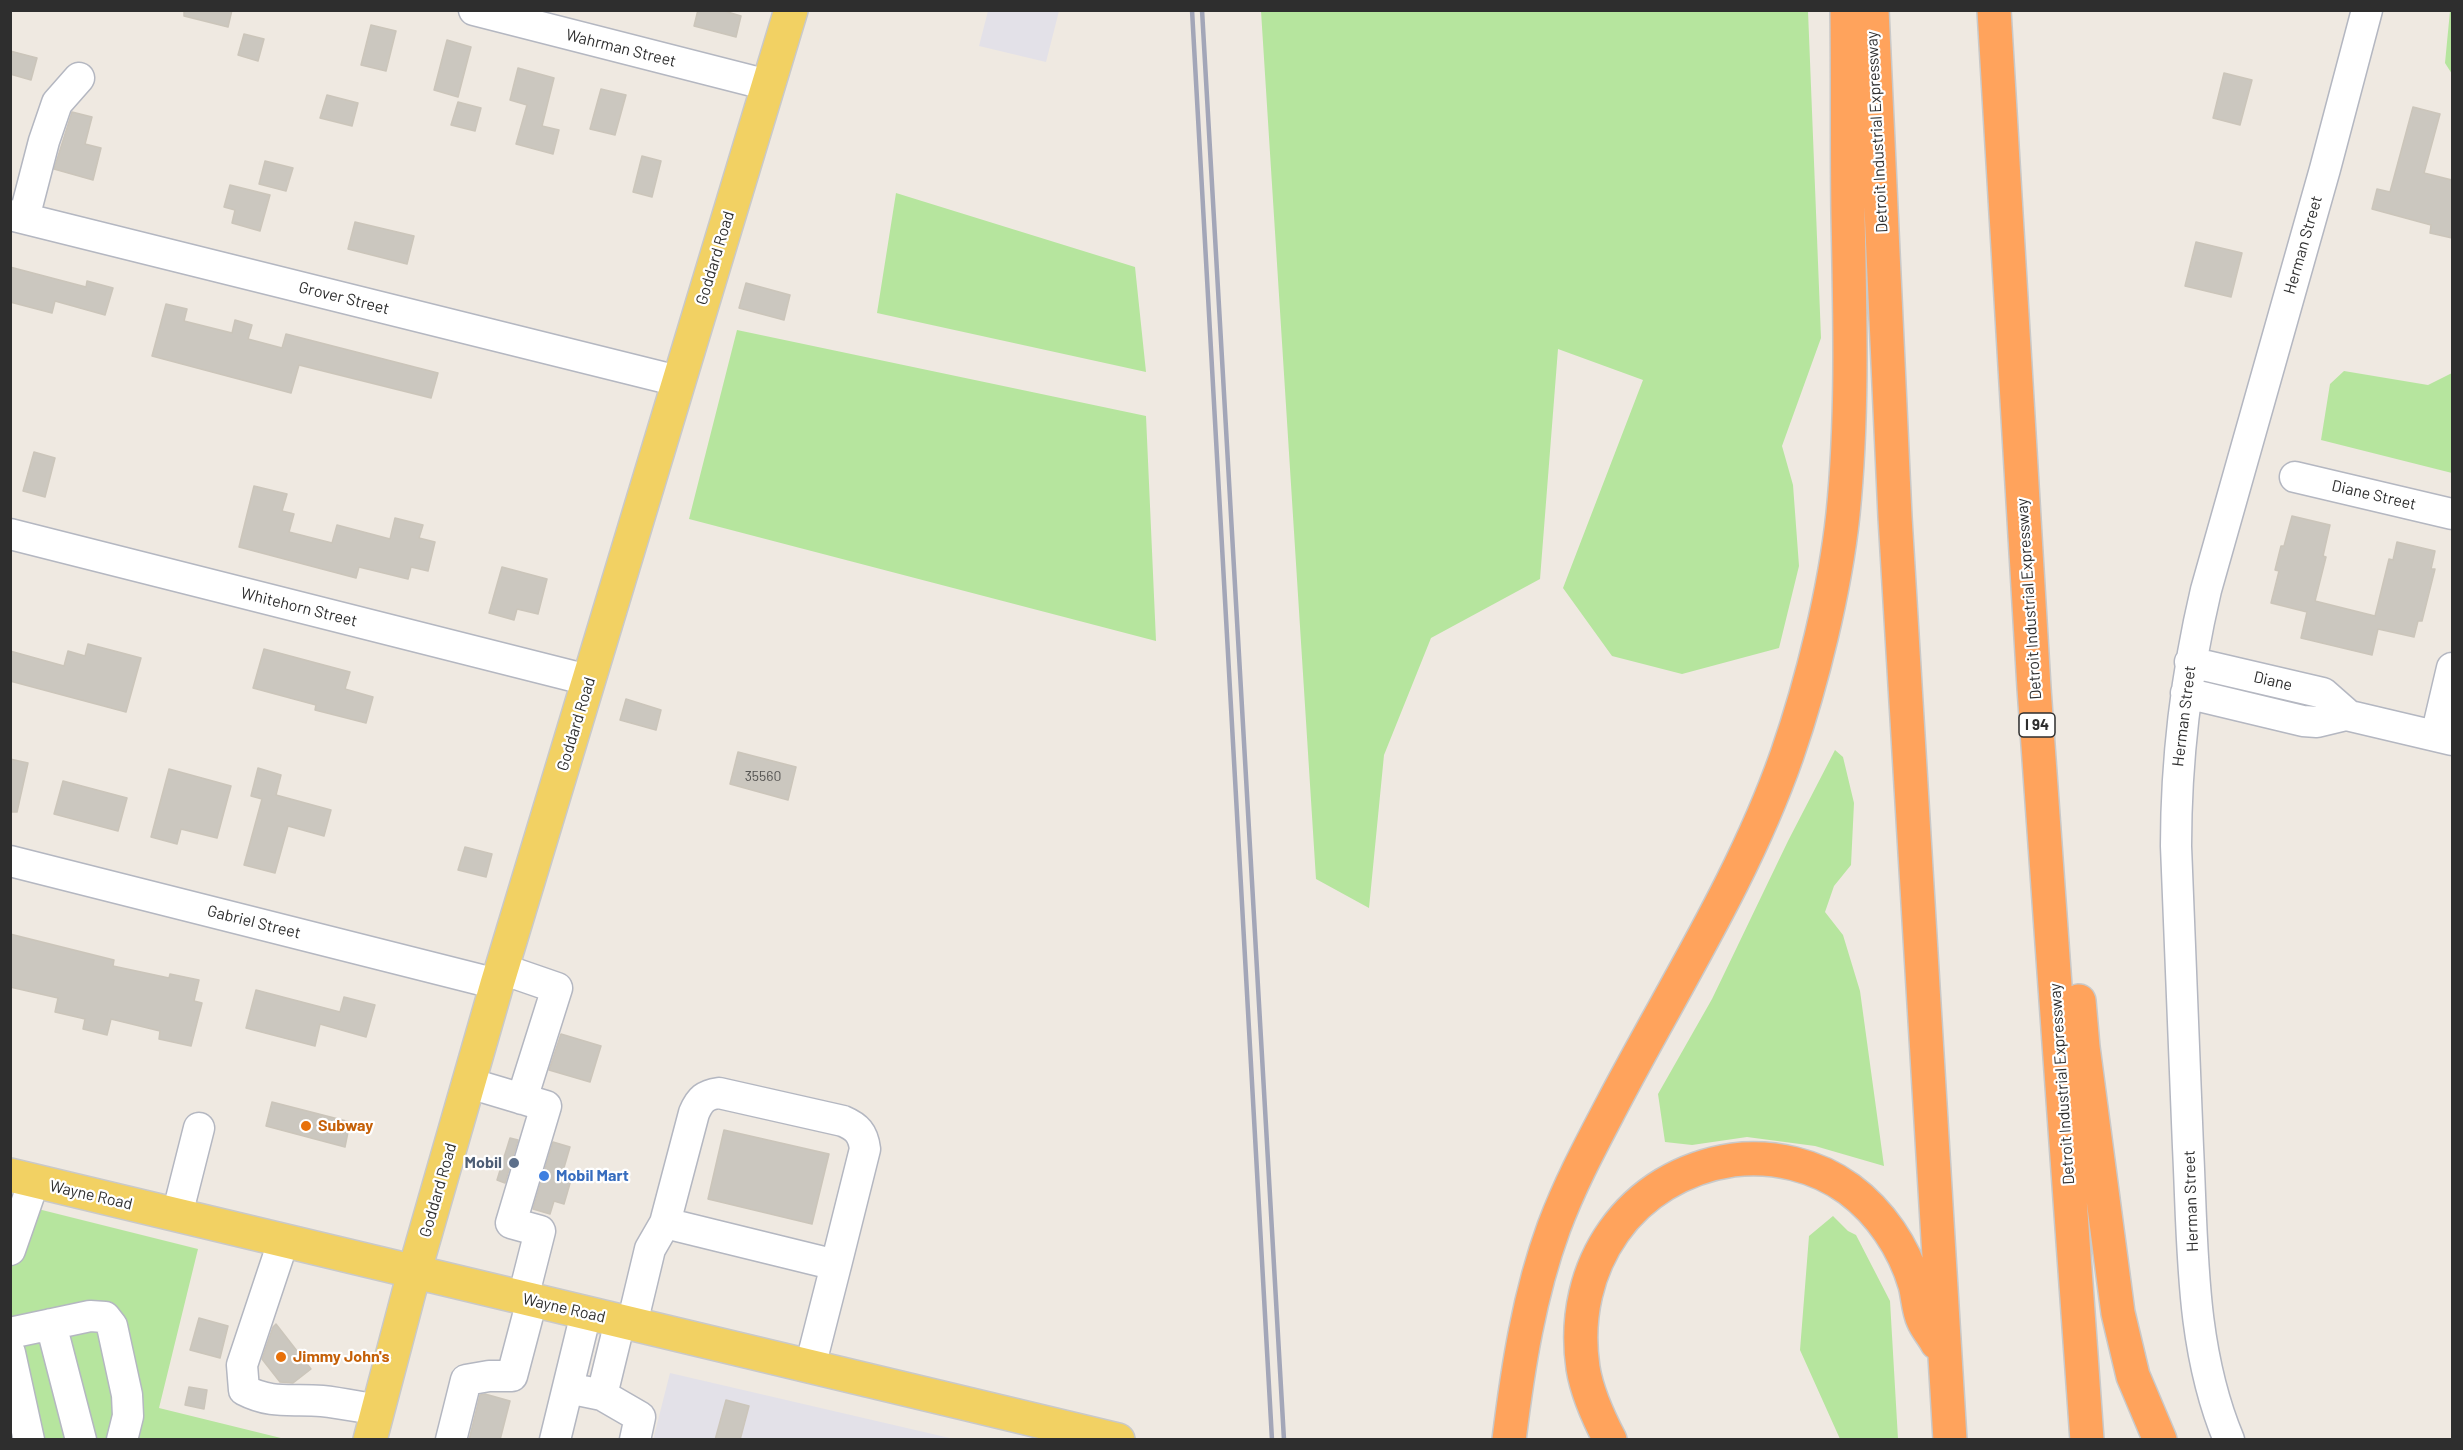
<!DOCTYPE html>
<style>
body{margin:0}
#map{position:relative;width:2463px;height:1450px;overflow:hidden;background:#efe9e1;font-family:Barlow,sans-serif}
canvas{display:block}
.frame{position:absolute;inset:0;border:12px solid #2e2e2e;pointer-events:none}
</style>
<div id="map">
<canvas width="2463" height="1450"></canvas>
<div class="frame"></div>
</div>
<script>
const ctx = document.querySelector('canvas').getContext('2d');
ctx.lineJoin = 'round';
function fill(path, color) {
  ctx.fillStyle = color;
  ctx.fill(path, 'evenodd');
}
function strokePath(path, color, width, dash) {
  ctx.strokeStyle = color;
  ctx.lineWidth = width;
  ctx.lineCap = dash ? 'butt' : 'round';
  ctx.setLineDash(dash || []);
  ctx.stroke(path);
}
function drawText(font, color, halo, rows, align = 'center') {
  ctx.font = font + ' Barlow,sans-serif';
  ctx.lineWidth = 4.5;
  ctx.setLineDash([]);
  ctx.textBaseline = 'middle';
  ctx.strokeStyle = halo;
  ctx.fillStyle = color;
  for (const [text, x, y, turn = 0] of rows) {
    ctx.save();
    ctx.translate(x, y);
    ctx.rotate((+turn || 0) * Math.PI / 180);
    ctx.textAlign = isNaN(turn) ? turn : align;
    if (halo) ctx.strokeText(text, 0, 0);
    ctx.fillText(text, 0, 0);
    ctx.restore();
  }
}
fill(new Path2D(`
 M988,11H1059L1046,62L979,46Z
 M670,1373L954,1439L653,1440Z`), '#e3e1e8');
fill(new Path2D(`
 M1261,11H1808L1821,338L1782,446L1793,485L1799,566L1779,648L1682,674L1612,656L1563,588L1643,380L1558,349L1540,579L1431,638L1384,755L1369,908L1316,879Z
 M2450,11H2452V74L2445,63Z
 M896,193L1135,267L1146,372L877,313Z
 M737,330L1146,416L1156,641L689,519Z
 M2344,371L2428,385L2452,373V473L2321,440L2330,384Z
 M1835,750L1843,757L1854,803L1851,865L1834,886L1825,912L1843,935L1860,991L1884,1166L1815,1146L1747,1137L1692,1145L1665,1142L1658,1094L1712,999L1788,841Z
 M10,1202L198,1249L159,1408L285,1439H11Z
 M1833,1216L1848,1231L1856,1235L1890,1301L1898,1439H1840L1800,1350L1809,1236Z`), '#b6e59e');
const building = new Path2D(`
 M184,10H232L228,27L184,16Z
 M698,10H721L741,16L736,37L694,26Z
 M371,25L396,31L386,71L361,65Z
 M244,34L264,39L258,61L238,55Z
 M447,40L471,47L458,97L434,90Z
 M10,51L37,58L31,80L10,74Z
 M518,68L554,78L542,126L559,130L553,154L516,144L527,105L510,100Z
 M2224,73L2252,80L2240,125L2213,118Z
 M601,89L626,95L615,135L590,129Z
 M327,95L358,103L352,126L320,118Z
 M458,102L481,108L475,131L451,125Z
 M2413,107L2440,114L2424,173L2452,180V238L2430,233L2431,225L2372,209L2377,189L2390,192Z
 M72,112L92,117L85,144L101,148L93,180L54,169Z
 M642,156L661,161L652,197L633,192Z
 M265,161L293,168L286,191L259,184Z
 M230,185L270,195L260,231L232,223L235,210L224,207Z
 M355,222L414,236L407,264L348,249Z
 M2196,242L2242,253L2231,297L2185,286Z
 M10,267L86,287L87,281L113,288L105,315L55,301L52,313L10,302Z
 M746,283L790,295L784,320L739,308Z
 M166,304L187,309L184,321L232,333L235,320L252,325L248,339L282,348L286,334L438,373L431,398L299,365L291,393L152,356Z
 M34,452L55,458L45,497L23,491Z
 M254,486L287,494L282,511L294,514L289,532L332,543L337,525L390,539L395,518L423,525L419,538L435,542L428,571L411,567L408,579L359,567L356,578L239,547Z
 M2292,516L2330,525L2323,556L2326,557L2315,601L2375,616L2389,559L2393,560L2397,542L2435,551L2431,569H2435L2422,621H2418L2414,637L2378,629L2372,655L2301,638L2307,612L2271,603L2279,571L2275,570L2281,546H2284Z
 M502,567L547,579L538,614L517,609L514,620L489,613Z
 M88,644L141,658L126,712L10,681V651L64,666L68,651L85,656Z
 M264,649L350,672L345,689L373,697L366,723L315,710L316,705L253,688Z
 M626,699L661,710L656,730L620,720Z
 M738,752L796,767L788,800L730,784Z
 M10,759L28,763L17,812H10Z
 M258,768L281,775L276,795L331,810L324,836L288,826L275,873L244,865L262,799L251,796Z
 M169,769L231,786L217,838L181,829L177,844L151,837Z
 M63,781L127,798L118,831L54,814Z
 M465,847L492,854L486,877L458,870Z
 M10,934L114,960L113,966L169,978L170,974L199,980L194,1001L202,1003L191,1046L159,1039L160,1031L111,1019L107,1035L83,1029L85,1019L55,1012L58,998L10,987Z
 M256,990L340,1012L344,997L375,1005L366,1037L320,1024L315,1046L246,1028Z
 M561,1034L601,1046L590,1082L549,1070Z
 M272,1102L350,1122L345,1147L266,1126Z
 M724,1130L829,1154L812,1224L708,1199Z
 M510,1138L518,1140L505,1183L497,1180Z
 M553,1142L570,1147L563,1171L573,1173L564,1204L554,1201L550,1214L533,1209Z
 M199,1318L228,1326L220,1358L190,1350Z
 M276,1324L311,1369L293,1383L280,1382L262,1359L273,1327Z
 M189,1387L207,1390L204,1409L185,1405Z
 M485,1394L510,1401L500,1440H469L480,1395Z
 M726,1400L749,1406L740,1440H715Z`);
fill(building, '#cbc7bf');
strokePath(building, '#cbc5ba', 1.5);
const minor = new Path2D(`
 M474,10L768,85
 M10,215L678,381
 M24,218L44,141L57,103L79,78
 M2295,477L2452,514
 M10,534L588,680
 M2190,662L2323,693L2348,715
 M2186,693L2303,721L2317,722L2346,715L2452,740
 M2436,736L2452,668
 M10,861L497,984
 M502,969L557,988L522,1099
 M469,1083L546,1106L511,1223L540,1231L523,1298
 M177,1215L199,1128
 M665,1223L836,1265L810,1367
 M283,1242L242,1365L244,1390C273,1405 293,1398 322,1401C341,1403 359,1407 378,1410
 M10,1250L34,1181
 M51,1324L81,1440
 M632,1324L650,1249L665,1223L694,1113C700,1099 705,1095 719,1093L843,1121C857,1127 863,1133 865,1149L836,1265
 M10,1333L90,1316L105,1317L112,1326L127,1395L128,1416L122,1440
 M10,1353L29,1440
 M568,1388L602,1395L640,1417L635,1440
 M602,1395L620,1321
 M451,1440L466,1380L489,1376H512L532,1300
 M555,1440L586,1313
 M2229,1440C2190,1347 2193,1246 2188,1147C2184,1047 2180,947 2176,846C2176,759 2186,675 2206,590L2325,169L2367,10`);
const major = new Path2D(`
 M10,1175L1118,1440
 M370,1440L414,1273L497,984L791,10`);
const highway = new Path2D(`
 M1872,10L1895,517L1950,1440
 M1994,10L2034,688L2087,1440
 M2079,1001L2083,1047L2118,1313L2133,1376L2160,1440
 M1509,1440C1518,1367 1529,1295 1554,1227C1570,1184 1591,1145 1612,1105C1672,990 1744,878 1787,755C1812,683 1835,590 1843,514C1853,414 1850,314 1848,213C1847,146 1848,78 1847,10
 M1610,1440C1598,1417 1587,1393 1583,1368C1568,1266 1630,1175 1733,1160C1773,1155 1816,1165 1849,1189C1880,1212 1904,1247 1915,1285C1918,1296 1918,1309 1923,1320C1926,1328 1933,1335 1937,1343`);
strokePath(minor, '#b4b7c1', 33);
strokePath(major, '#c9c9c9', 36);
strokePath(highway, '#c9c9c9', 36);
strokePath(minor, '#fff', 30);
strokePath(major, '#f2d163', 33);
strokePath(highway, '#ffa35c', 33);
strokePath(new Path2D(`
 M1192,10L1272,1440
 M1202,10L1284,1440`), '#a3a6b8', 4.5);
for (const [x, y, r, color] of [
 [306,1126,6,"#e8710a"],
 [514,1163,6,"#5c6f8a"],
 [544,1176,6,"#3f7fe0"],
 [281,1357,6,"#e8710a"]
]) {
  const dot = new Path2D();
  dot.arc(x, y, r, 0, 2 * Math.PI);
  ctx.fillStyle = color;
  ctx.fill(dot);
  strokePath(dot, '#fff', 2);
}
drawText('14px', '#555452', null, [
 ["35560",763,776]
]);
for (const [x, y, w] of [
 [2037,725,36]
]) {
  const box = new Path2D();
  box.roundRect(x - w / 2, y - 12, w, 24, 4.5);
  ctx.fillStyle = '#fff';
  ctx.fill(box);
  strokePath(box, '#2e2e2e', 1.5);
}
drawText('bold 15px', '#2e2e2e', null, [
 ["I 94",2037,725]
]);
drawText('16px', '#2e2e2e', '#fff', [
 ["Wahrman Street",621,48,14],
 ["Detroit Industrial Expressway",1877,132,-93],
 ["Herman Street",2303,245,-74],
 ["Goddard Road",715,258,-73],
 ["Grover Street",344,298,14],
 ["Diane Street",2374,495,13],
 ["Detroit Industrial Expressway",2029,599,-94],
 ["Whitehorn Street",299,607,14],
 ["Diane",2273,681,13],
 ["Herman Street",2184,716,-83],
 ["Goddard Road",576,724,-73],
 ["Gabriel Street",254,922,14],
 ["Detroit Industrial Expressway",2062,1084,-94],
 ["Goddard Road",438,1190,-74],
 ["Wayne Road",91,1195,13],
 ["Herman Street",2191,1201,-92],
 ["Wayne Road",564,1308,13]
]);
drawText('bold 16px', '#c56008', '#fff', [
 ["Subway",318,1126],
 ["Jimmy John's",293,1357]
], 'left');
drawText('bold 16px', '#4e5e75', '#fff', [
 ["Mobil",502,1163]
], 'right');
drawText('bold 16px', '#366cbe', '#fff', [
 ["Mobil Mart",556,1176]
], 'left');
</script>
